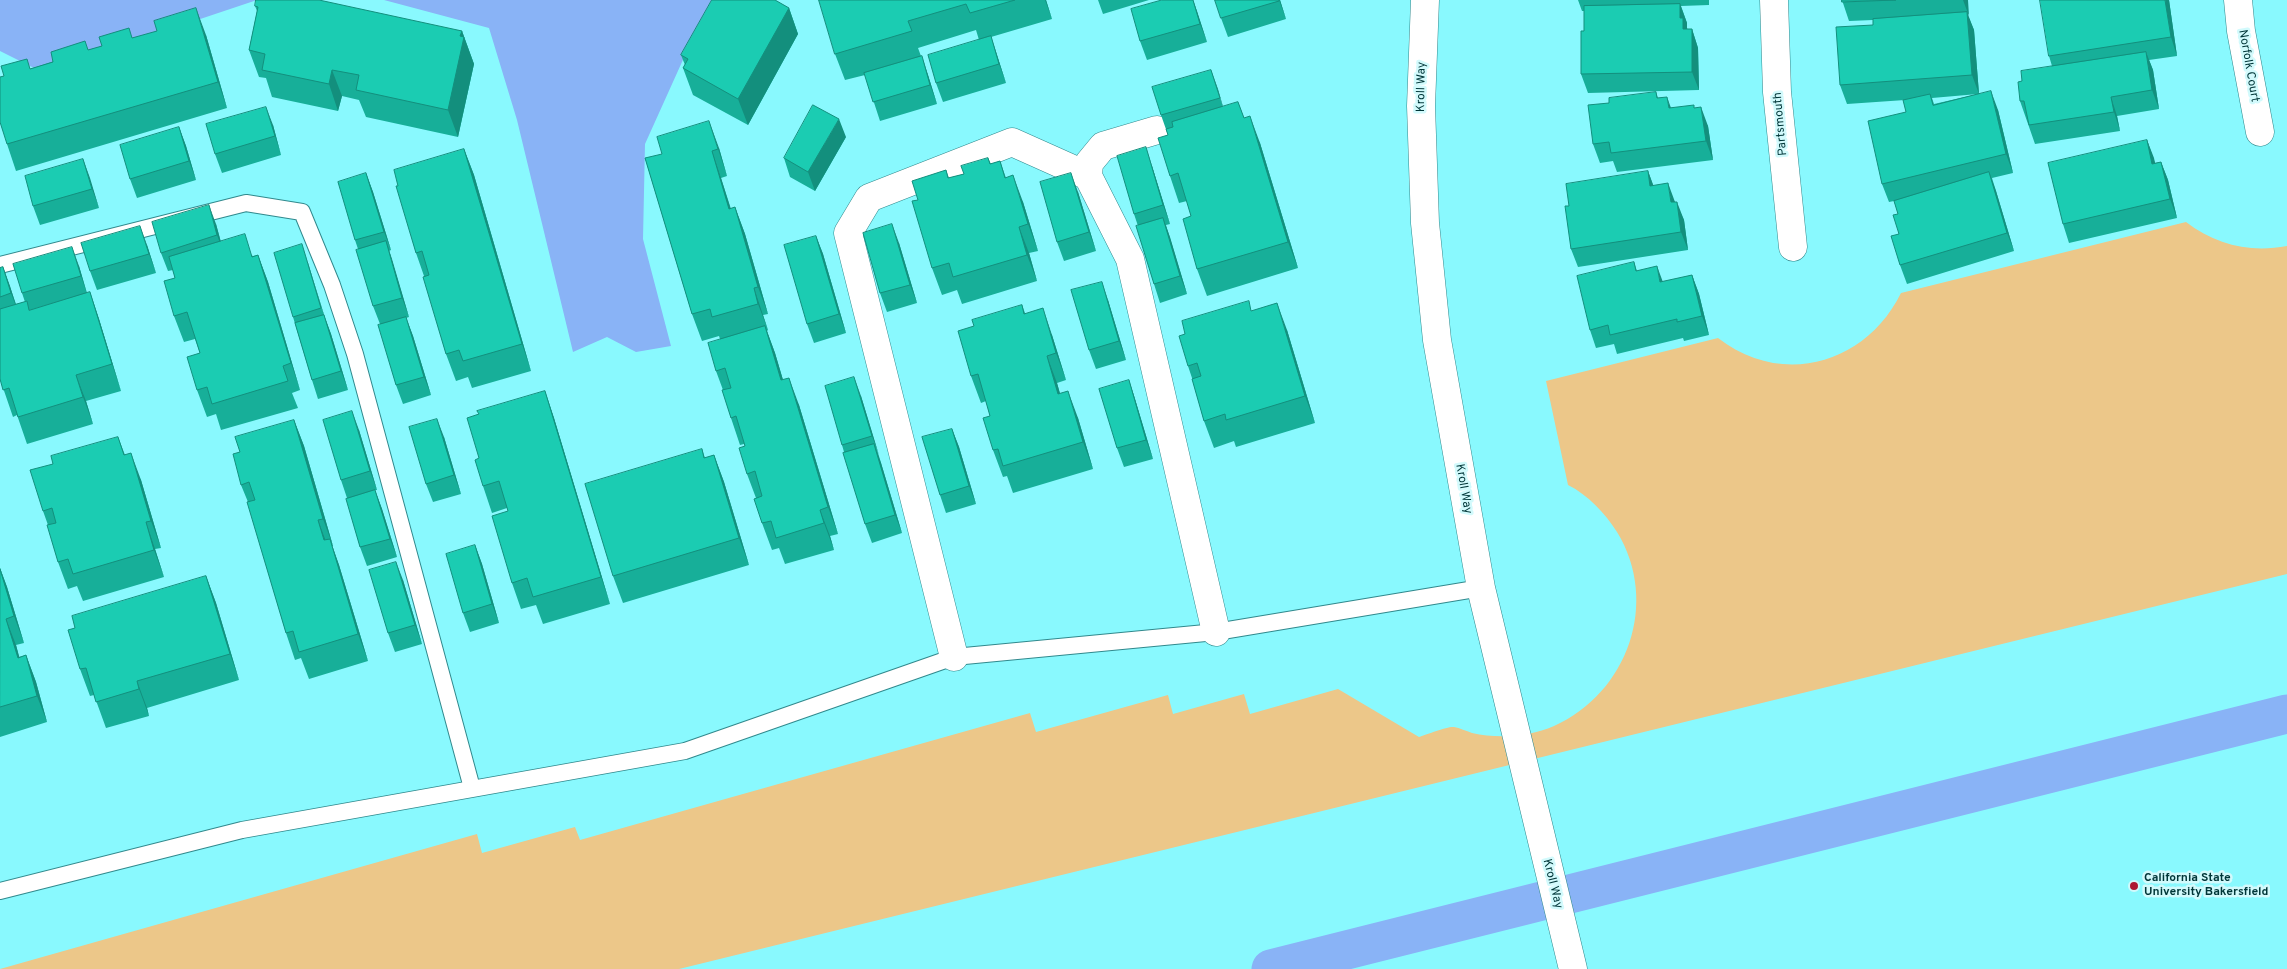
<!DOCTYPE html>
<style>
body{margin:0}
canvas{display:block;background:#89f9fe}
</style>
<canvas width="2287" height="969"></canvas>
<script>
const ctx = document.querySelector('canvas').getContext('2d');
ctx.lineJoin = 'round';
function fill(path, color) {
  ctx.fillStyle = color;
  ctx.fill(path, 'evenodd');
}
function strokePath(path, color, width, dash) {
  ctx.strokeStyle = color;
  ctx.lineWidth = width;
  ctx.lineCap = dash ? 'butt' : 'round';
  ctx.setLineDash(dash || []);
  ctx.stroke(path);
}
function drawText(font, color, halo, rows, align = 'center') {
  ctx.font = font + ' Overpass,sans-serif';
  ctx.lineWidth = 5;
  ctx.setLineDash([]);
  ctx.textBaseline = 'middle';
  ctx.strokeStyle = halo;
  ctx.fillStyle = color;
  for (const [text, x, y, turn = 0] of rows) {
    ctx.save();
    ctx.translate(x, y);
    ctx.rotate((+turn || 0) * Math.PI / 180);
    ctx.textAlign = isNaN(turn) ? turn : align;
    if (halo) ctx.strokeText(text, 0, 0);
    ctx.fillText(text, 0, 0);
    ctx.restore();
  }
}
fill(new Path2D(`
 M2186,222C2216,245 2250,253 2287,246V574L679,969H0L477,834L482,853L575,827L580,840L1030,713L1036,732L1168,695L1173,714L1244,694L1250,714L1338,689L1419,737C1428,734 1448,726 1454,727C1460,728 1466,731 1472,733C1498,739 1529,737 1554,726C1628,693 1660,602 1617,532C1605,513 1588,495 1568,485L1546,381L1718,338C1782,388 1866,364 1901,293Z`), '#ecc789');
fill(new Path2D(`
 M0,0H257L42,72L0,51Z
 M384,0H731L691,42L645,144L643,239L671,346L636,352L607,337L573,352L517,120L489,28Z`), '#89b3f6');
strokePath(new Path2D(`
 M1271,969L2287,714`), '#89b3f6', 39);
const service = new Path2D(`
 M0,265L246,203L302,212L332,285L355,354L472,788
 M0,891L242,830L685,751L954,657L1216,632L1481,588`);
const minor = new Path2D(`
 M1425,0L1421,106L1425,223L1437,340L1481,588L1573,969
 M1774,0L1777,92L1793,247
 M2238,0L2241,31L2260,132
 M1088,176L1089,163L1103,146L1157,130
 M954,657L848,233L869,198L1012,142L1088,176L1130,259L1216,632`);
strokePath(service, '#31898d', 18);
strokePath(minor, '#31898d', 29);
strokePath(service, '#fff', 16);
strokePath(minor, '#fff', 28);
fill(new Path2D(`
 M819,0H1046L1052,19L991,37L997,55L1006,83L943,102L936,83L979,40L976,30L918,48L928,75L937,104L880,121L865,75L845,80L835,54Z
 M1098,0H1149L1103,14Z
 M1162,0H1193L1207,42L1147,60L1140,41Z
 M1215,0H1280L1286,19L1228,37L1221,18Z
 M1578,0H1709V5L1681,6L1687,23V29H1692L1698,48L1699,90L1588,93L1581,74L1584,31V11H1582Z
 M1842,0H1968V16L1974,30L1979,94L1998,110L2013,173L1992,178L1996,191L2014,251L1907,284L1900,265L1898,214L1894,201L1889,202L1882,184L1906,112L1905,100L1847,104L1840,85L1873,25V20L1849,21ZM1978,94L1934,104L1932,98Z
 M2169,0L2177,56L2149,60L2153,70L2159,109L2117,116L2120,131L2035,144L2020,101L2022,81L2052,66L2049,56Z
 M255,6L462,31L474,64L458,137L366,117L359,100L342,96L338,111L272,97L266,78L259,77L249,50L257,11Z
 M789,8L798,34L748,125L693,95L683,68L685,65L681,55Z
 M206,35L227,108L16,171L7,144L30,69L88,50L132,38Z
 M1211,70L1223,107L1238,102L1244,118L1260,143L1298,268L1207,296L1197,269L1191,216L1187,201L1179,203L1170,176L1168,135L1161,115Z
 M1656,92L1658,98L1671,108H1695L1708,126L1713,160L1617,172L1613,161L1600,163L1593,144L1609,103Z
 M273,125L281,155L222,173L215,154Z
 M179,127L186,146L196,180L137,198L130,179Z
 M846,137L815,191L790,177L784,158Z
 M2147,140L2155,163L2161,162L2168,180L2177,218L2069,243L2063,224Z
 M719,148L727,176L721,178L731,209L735,207L745,234L768,314L763,315L768,330L767,331L775,353L783,380L799,405L838,534L830,536L834,550L785,564L779,548L772,550L762,523L756,498L747,474L745,446L744,444L740,445L731,418L723,390L716,371L720,339L719,336L702,341L692,314L645,158Z
 M464,149L474,175L531,371L472,388L468,377L456,381L446,354L424,276L416,253L398,186Z
 M988,158L991,164L1000,161L1006,178L1023,202L1038,251L1029,253L1037,281L962,304L957,290L942,295L932,268L918,200L946,170L949,178L964,174Z
 M83,159L99,208L40,225L33,206Z
 M1152,166L1170,224L1166,225L1187,294L1160,303L1154,284L1138,226L1134,214Z
 M1648,171L1653,185L1675,202L1684,220L1688,250L1578,267L1571,249L1569,206Z
 M366,173L373,192L391,250L389,251L409,317L406,318L413,336L431,395L403,404L396,385L380,324L373,306L358,249L355,240Z
 M1078,192L1096,251L1064,261L1057,242Z
 M216,224L221,242L253,256L258,255L268,282L300,390L292,393L298,408L221,430L216,414L207,417L197,390L200,353L195,339L184,342L174,316L175,278L173,270L168,271L161,253Z
 M816,236L823,254L846,333L814,343L807,324Z
 M899,243L917,303L887,312L880,293Z
 M147,245L156,273L97,290L90,271Z
 M1634,262L1637,271L1663,282L1692,275L1699,294L1709,335L1684,341L1683,338L1617,354L1614,344L1596,348L1590,330Z
 M308,263L324,315L331,334L348,390L318,399L312,380L293,317Z
 M79,266L87,293L90,292L99,319L121,391L86,401L93,424L27,444L17,415L13,417L0,379V268L3,267L16,304L25,302L22,293Z
 M1108,300L1126,360L1096,369L1089,350Z
 M1022,305L1025,313L1052,335L1066,380L1057,383L1060,394L1078,418L1093,469L1013,493L1007,476L1003,477L993,450L990,416L986,401L981,403L971,376L974,326Z
 M1252,311L1287,330L1315,423L1236,447L1234,441L1214,448L1204,421L1192,378L1188,366Z
 M1129,380L1135,399L1153,459L1124,467L1117,448Z
 M545,391L554,418L610,604L543,624L536,605L521,609L512,583L508,511L507,508L492,513L483,486L479,414Z
 M861,396L902,533L872,543L865,524L842,445Z
 M294,420L304,446L333,546H332L339,565L368,661L309,679L301,658L295,660L286,633L248,502L241,485L240,452Z
 M952,429L959,447L976,504L946,513L940,495Z
 M359,430L377,490H375L382,509L397,557L367,566L360,547L347,498L341,480Z
 M118,437L125,455L141,480L161,548L155,549L164,577L83,601L77,586L68,589L58,562L48,525L43,511L53,464Z
 M444,437L461,494L433,502L426,484Z
 M702,449L705,458L714,455L724,482L749,565L623,603L613,576Z
 M475,545L482,564L499,623L470,632L463,613Z
 M0,568L7,587L24,643L16,645L19,657L26,655L36,682L47,722L0,737Z
 M206,576L216,603L239,680L147,708L149,716L106,728L94,695L90,696L80,669L75,628Z
 M403,580L422,644L395,652L388,633Z`), '#17af99');
fill(new Path2D(`
 M1045,0H1046L1052,19Z
 M1193,0L1197,11L1207,42L1200,24Z
 M1279,0H1280L1286,19Z
 M1963,0H1968L1969,16Z
 M2165,0H2169L2177,56L2171,37Z
 M1680,4L1687,23V28L1690,36L1683,29L1680,18Z
 M196,8L206,35L227,108L218,82Z
 M789,8L798,34L748,125L738,99Z
 M1967,12L1974,30L1979,94L1972,75Z
 M1692,29L1698,48L1699,90L1692,72Z
 M462,31L474,64L458,137L448,110L460,36Z
 M991,36L997,55L1006,83L999,64Z
 M2146,52L2153,70L2159,109L2152,90Z
 M922,56L928,75L937,104L930,85Z
 M332,70L342,96L338,111L329,84Z
 M1211,70L1218,89L1226,117L1220,98Z
 M1991,91L1998,110L2013,173L2006,154Z
 M1667,97L1674,116L1669,108Z
 M2111,97L2117,116L2120,131L2114,112Z
 M266,107L273,125L281,155L275,136Z
 M1701,107L1708,126L1713,160L1706,141Z
 M1250,116L1260,143L1298,268L1288,242Z
 M839,119L846,137L815,191L808,172Z
 M709,121L719,148L727,176L718,149Z
 M179,127L186,146L196,180L189,161Z
 M2147,140L2154,158L2159,182L2152,164Z
 M1146,147L1152,166L1170,224L1163,205Z
 M464,149L474,175L531,371L522,344Z
 M712,151L721,178L739,236L729,209Z
 M83,159L90,178L99,208L92,189Z
 M2161,162L2168,180L2177,218L2170,199Z
 M1648,171L1655,190L1650,186Z
 M1989,172L1996,191L2014,251L2007,233Z
 M366,173L373,192L391,250L384,232Z
 M1071,173L1078,192L1096,251L1089,232Z
 M1013,175L1023,202L1038,251L1028,224Z
 M1668,183L1675,202H1671Z
 M1677,202L1684,220L1688,250L1681,232Z
 M209,205L216,224L224,254L217,235Z
 M735,207L745,234L768,314L758,287Z
 M1163,218L1170,237L1187,294L1180,276Z
 M892,224L899,243L917,303L910,285Z
 M140,226L147,245L156,273L149,254Z
 M1019,227L1029,253L1037,281L1027,255Z
 M816,236L823,254L846,333L839,314Z
 M386,241L392,259L409,317L402,298Z
 M302,244L308,263L326,321L324,315L331,334L348,390L341,371Z
 M72,247L79,266L87,294L81,276Z
 M258,255L268,282L300,390L291,363Z
 M1657,266L1664,285L1660,282Z
 M3,267L10,286L18,312L11,293Z
 M1692,275L1699,294L1709,335L1702,316Z
 M1102,282L1108,300L1126,360L1119,341Z
 M754,288L768,330L758,304Z
 M90,292L99,319L121,391L112,364Z
 M1277,303L1287,330L1315,423L1305,396Z
 M1043,308L1052,335L1066,380L1056,353Z
 M406,317L413,336L431,395L424,377Z
 M765,326L775,353L791,407L781,380Z
 M1047,356L1057,383L1068,421L1058,394Z
 M76,375L86,401L93,424L83,397Z
 M854,377L861,396L879,455L872,436Z
 M789,378L799,405L838,534L828,507Z
 M1129,380L1135,399L1153,459L1146,440Z
 M545,391L554,418L610,604L601,577Z
 M1068,391L1078,418L1093,469L1083,442Z
 M352,411L359,430L377,490L370,471Z
 M437,419L444,437L461,494L454,475Z
 M294,420L304,446L333,546L323,519Z
 M952,429L959,447L976,504L969,486Z
 M874,444L881,463L902,533L895,515Z
 M131,453L141,480L161,548L151,521Z
 M714,455L724,482L749,565L739,538Z
 M375,490L382,509L397,557L390,539Z
 M820,510L830,536L834,550L824,523Z
 M318,520L328,547L324,540Z
 M146,522L155,549L164,577L154,550Z
 M330,539L339,565L368,661L358,634Z
 M475,545L482,564L499,623L492,604Z
 M396,562L403,580L422,644L415,625Z
 M0,568L7,587L24,643L14,616Z
 M206,576L216,603L239,680L230,654Z
 M6,619L16,645L27,685L18,658Z
 M26,655L36,682L47,722L37,696Z
 M137,681L147,708L149,716L139,689Z`), '#138f7d');
const building = new Path2D(`
 M256,0H319L462,31L460,36L464,37L448,110L356,90L359,75L332,70L329,84L262,70L265,54L249,50L258,7L255,6Z
 M712,0H775L789,8L738,99L683,68L688,59L681,55Z
 M819,0H1015L970,13L966,4L908,21L912,31L835,54Z
 M1162,0H1193L1200,24L1140,41L1131,9Z
 M1215,0H1279V1L1221,18Z
 M1842,0H1896L1842,2Z
 M2040,0H2165L2171,37L2049,56Z
 M1680,4V18H1683V29H1692V72L1581,74V31H1584V6Z
 M196,8L218,82L7,144L0,122V77L4,76L1,66L27,59L30,69L53,62L51,52L85,41L88,50L102,46L99,37L129,28L132,38L157,31L154,21Z
 M1967,12L1972,75L1840,85L1836,27L1873,25V19Z
 M991,36L999,64L936,83L928,55Z
 M2146,52L2152,90L2111,97L2114,112L2029,125L2024,101H2020L2018,82L2022,81L2021,71Z
 M922,56L930,85L873,102L864,73Z
 M1211,70L1220,98L1161,115L1152,87Z
 M1991,91L2006,154L1882,184L1868,121L1906,112L1903,100L1930,94L1933,105Z
 M1656,92L1657,98L1667,97L1669,108L1694,105V108L1701,107L1706,141L1611,153L1609,142L1593,144L1588,105L1609,103V98Z
 M1238,102L1244,118L1250,116L1288,242L1197,269L1183,219L1191,216L1178,173L1170,176L1158,138L1168,135L1166,129L1173,127L1172,122Z
 M813,105L839,119L808,172L784,158Z
 M266,107L275,136L215,154L206,124Z
 M709,121L718,149L712,151L729,209L735,207L758,287L754,288L758,304L712,317L710,309L692,314L645,158L662,154L657,137Z
 M179,127L189,161L130,179L120,145Z
 M2147,140L2152,164L2161,162L2170,199L2063,224L2048,163Z
 M1146,147L1163,205L1134,214L1117,156Z
 M464,149L522,344L463,361L459,350L446,354L423,277L429,275L422,251L416,253L396,186H398L394,170Z
 M988,158L990,164L1000,161L1005,178L1013,175L1028,224L1019,227L1027,255L953,277L949,263L932,268L912,201L918,200L912,181L946,170L948,178L964,174L961,166Z
 M83,159L92,189L33,206L25,176Z
 M1648,171L1650,186L1668,183L1671,202H1677L1681,232L1571,249L1565,206H1569L1566,184Z
 M1989,172L2007,233L1900,265L1891,236L1899,234L1893,215L1898,214L1894,201Z
 M366,173L384,232L355,240L338,182Z
 M1071,173L1089,232L1057,242L1040,182Z
 M209,205L217,235L161,253L152,222Z
 M1163,218L1180,276L1154,284L1136,226Z
 M892,224L910,285L880,293L863,233Z
 M140,226L149,254L90,271L81,243Z
 M245,234L252,257L258,255L291,363L283,366L288,381L212,404L207,387L197,390L187,357L200,353L187,312L174,316L164,281L175,278L169,257Z
 M816,236L839,314L807,324L784,245Z
 M386,241L402,298L373,306L356,250Z
 M302,244L321,308L293,317L274,253Z
 M72,247L81,276L22,293L13,264Z
 M1634,262L1636,271L1657,266L1660,282L1692,275L1702,316L1677,322V319L1610,335L1608,325L1590,330L1577,276Z
 M3,267L11,293L0,297V268Z
 M1102,282L1119,341L1089,350L1071,290Z
 M90,292L112,364L76,375L83,397L18,417L9,388L3,390L0,379V309L27,301L29,310Z
 M1249,301L1251,311L1277,303L1305,396L1226,420L1225,414L1204,421L1192,379L1201,376L1197,363L1188,366L1179,336L1185,334L1182,321Z
 M1022,305L1024,314L1043,308L1056,353L1047,356L1058,394L1068,391L1083,442L1003,466L998,449L993,450L983,418L990,416L978,374L971,376L958,331L974,326L972,320Z
 M324,315L341,371L312,380L295,323Z
 M406,317L424,377L396,385L378,325Z
 M765,326L781,380L789,378L828,507L820,510L824,523L776,538L771,521L762,523L754,499L762,496L755,471L747,474L739,448L745,446L736,416L731,418L722,390L731,388L725,368L716,371L708,343Z
 M854,377L872,436L842,445L825,386Z
 M1129,380L1146,440L1117,448L1099,389Z
 M545,391L601,577L533,597L527,578L512,583L492,516L508,511L499,481L483,486L475,460L479,458L467,418L479,414L477,411Z
 M352,411L370,471L341,480L323,420Z
 M437,419L454,475L426,484L409,427Z
 M294,420L323,519L318,520L324,540L330,539L358,634L299,652L293,631L286,633L247,502L255,500L249,482L241,485L233,454L240,452L235,437Z
 M952,429L969,486L940,495L922,437Z
 M118,437L124,455L131,453L151,521L146,522L154,550L73,574L68,559L58,562L47,525L56,523L52,508L43,511L30,470L53,464L51,456Z
 M874,444L895,515L865,524L843,453Z
 M702,449L704,458L714,455L739,538L613,576L585,484Z
 M375,490L390,539L360,547L346,499Z
 M475,545L492,604L463,613L446,554Z
 M396,562L415,625L388,633L369,570Z
 M0,569L14,616L6,619L18,658L26,655L37,696L0,707Z
 M206,576L230,654L137,681L139,689L96,702L86,668L80,669L68,630L75,628L72,616Z`);
fill(building, '#1bccb2');
strokePath(building, '#138f7d', 1);
for (const [x, y, r, color] of [
 [2134,886,5,"#ad1832"]
]) {
  const dot = new Path2D();
  dot.arc(x, y, r, 0, 2 * Math.PI);
  ctx.fillStyle = color;
  ctx.fill(dot);
  strokePath(dot, '#d2fafc', 2);
}
drawText('12px', '#003638', '#d2fafc', [
 ["Norfolk Court",2248,66,80],
 ["Kroll Way",1422,87,-89],
 ["Partsmouth",1781,124,-95],
 ["Kroll Way",1463,489,80],
 ["Kroll Way",1552,884,76]
]);
drawText('bold 12px', '#003638', '#d2fafc', [
 ["California State",2144,879],
 ["University Bakersfield",2144,893]
], 'left');
</script>
